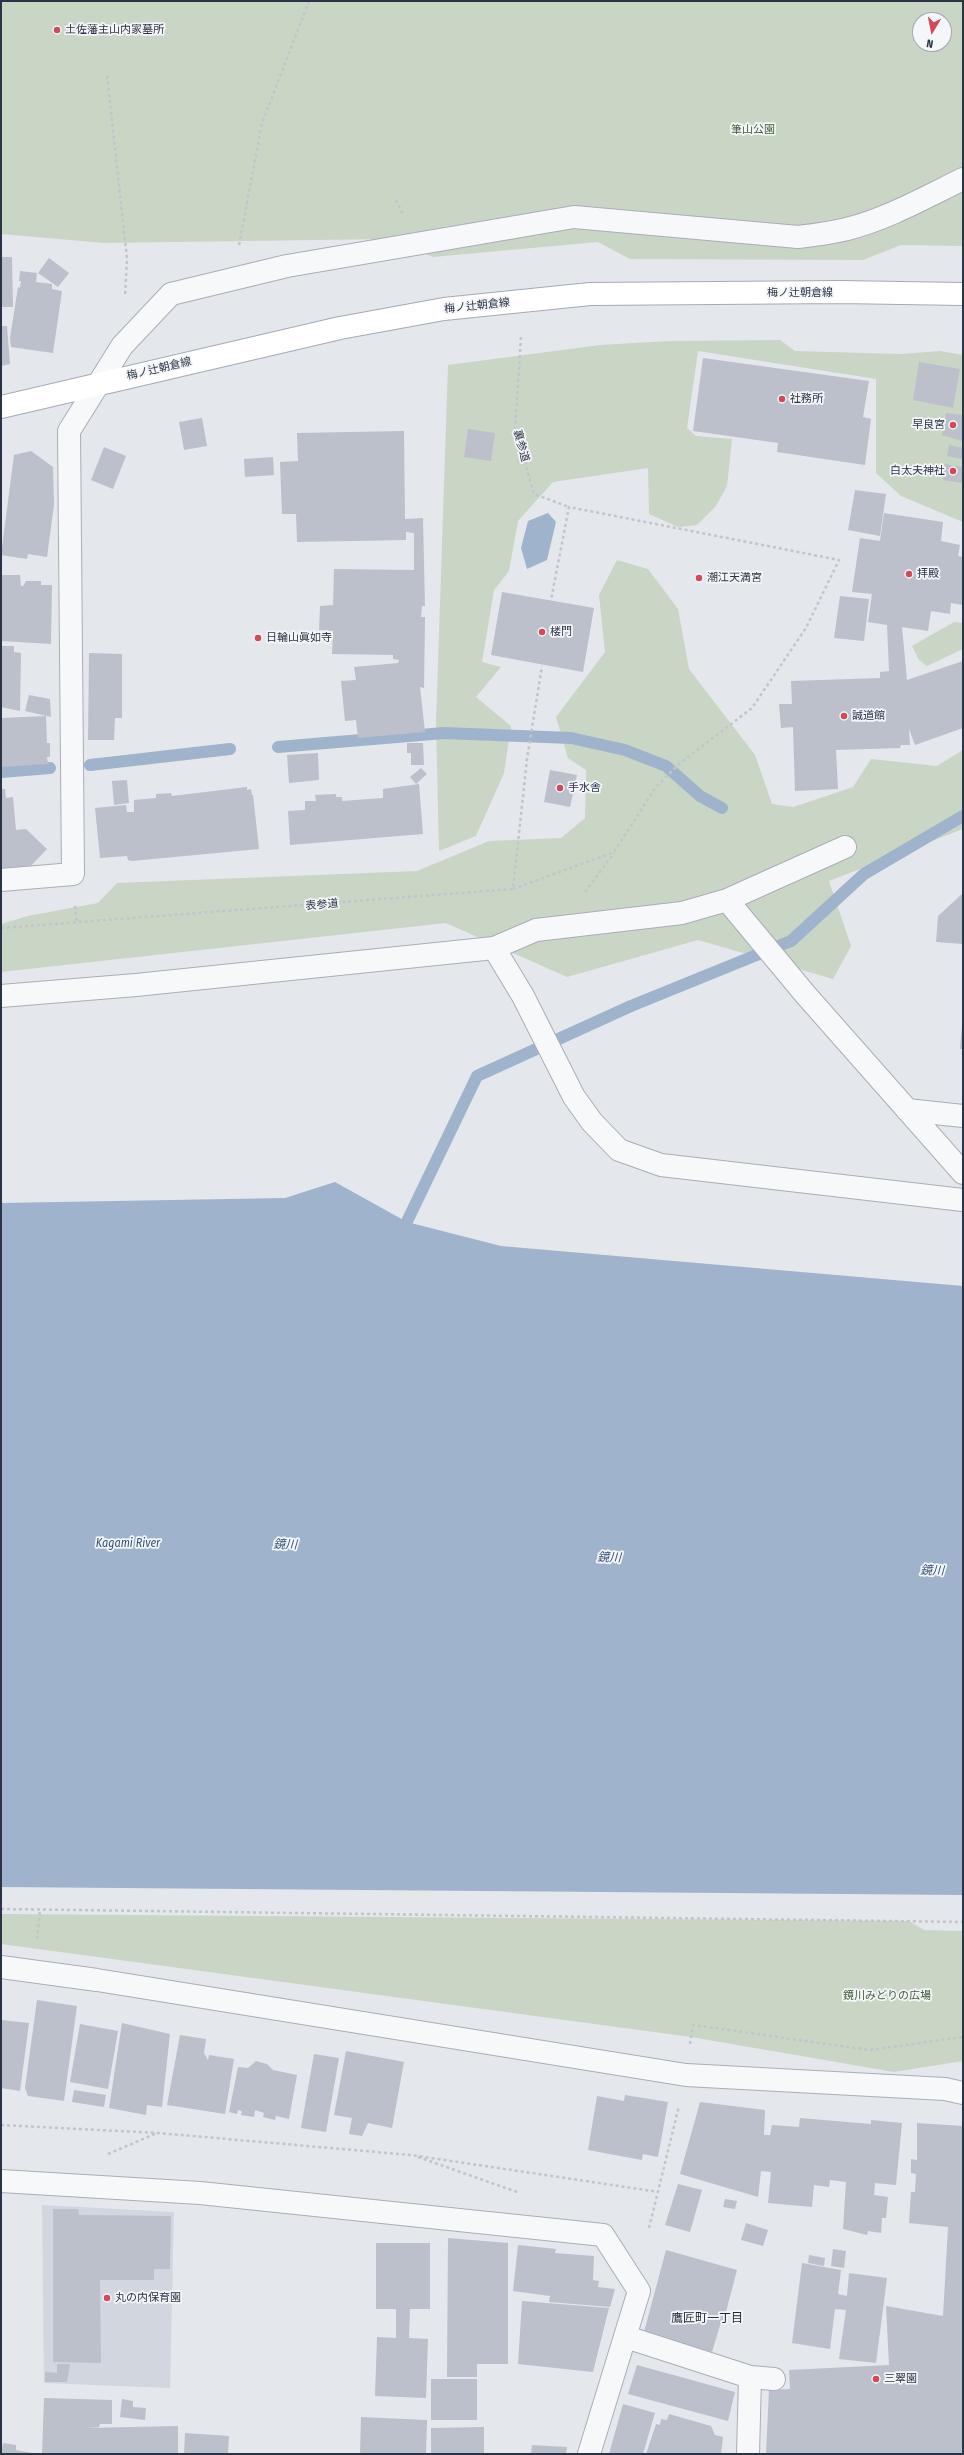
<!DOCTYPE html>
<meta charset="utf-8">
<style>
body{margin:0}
#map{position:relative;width:964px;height:2455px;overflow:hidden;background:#e4e7ec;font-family:"Fira Sans Condensed",sans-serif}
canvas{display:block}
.frame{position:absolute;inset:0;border:2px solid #2b3445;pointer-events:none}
.north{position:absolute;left:912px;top:12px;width:40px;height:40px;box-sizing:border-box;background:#f4f6f9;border:1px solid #a4a8b1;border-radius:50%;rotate:190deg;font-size:11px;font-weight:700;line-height:16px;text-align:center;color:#2b3445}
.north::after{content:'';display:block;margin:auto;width:14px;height:18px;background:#d1495b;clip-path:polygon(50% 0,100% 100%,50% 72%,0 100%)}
</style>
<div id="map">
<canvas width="964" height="2455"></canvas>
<div class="frame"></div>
<div class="north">N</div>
</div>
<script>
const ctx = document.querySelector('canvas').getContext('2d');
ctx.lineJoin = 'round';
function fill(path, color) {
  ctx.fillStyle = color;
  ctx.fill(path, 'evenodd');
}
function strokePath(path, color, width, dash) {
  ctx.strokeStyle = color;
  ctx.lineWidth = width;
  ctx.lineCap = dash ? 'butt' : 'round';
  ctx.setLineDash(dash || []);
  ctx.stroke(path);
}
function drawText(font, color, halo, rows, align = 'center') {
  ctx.font = font + ' "Fira Sans Condensed","Noto Sans JP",sans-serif';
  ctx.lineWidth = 3.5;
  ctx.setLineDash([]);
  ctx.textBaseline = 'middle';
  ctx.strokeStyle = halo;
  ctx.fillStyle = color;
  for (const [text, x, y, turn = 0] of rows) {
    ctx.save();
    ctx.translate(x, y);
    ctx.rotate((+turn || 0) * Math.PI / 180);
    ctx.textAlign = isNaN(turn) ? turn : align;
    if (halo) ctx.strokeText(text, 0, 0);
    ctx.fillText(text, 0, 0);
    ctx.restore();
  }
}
fill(new Path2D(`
 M42,2205L174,2212L170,2388L44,2383Z`), '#d2d6de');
fill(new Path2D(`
 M1,1H963V246L901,245L863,260L630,259L598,242L433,257L388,239L104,243L1,234ZM920,20H944V44H920Z
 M780,340L795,351L901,354L940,351L963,355V522L901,496L876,473V379L698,351L687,428L696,436L732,439L727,486L716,506L697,525L678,527L649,514L648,468L553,482L518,521L509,571L494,590L482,662L501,667L476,697L511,726L504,773L476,836L439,851L436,723L448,365L600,345L670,341Z
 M617,560L648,569L678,609L689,669L755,755L772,804L793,807L853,787L871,759L937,766L963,750V829L829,881L851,946L833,979L698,940L567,977L446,923L1,972V924L28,916L98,903L117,883L417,871L489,841L561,838L585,818L586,770L568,758L556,717L605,652L599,595Z
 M954,622L963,623V649L927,666L919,660L912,646Z
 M1,1914L909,1921L924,1930L963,1931V2061L894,2072L691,2037L1,1944Z`), '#c9d6c5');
fill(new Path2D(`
 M548,513L556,522L547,560L527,569L521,548L528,521Z
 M335,1182L407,1222L501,1246L963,1286V1895L1,1887V1203L285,1198Z`), '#9fb4cc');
strokePath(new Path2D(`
 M278,747L444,733L571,738L625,750L666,766L700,796L722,808
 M90,765L230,749
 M1,772L50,768
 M400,1236L477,1076L631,1006L791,941L864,874L963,816`), '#9fb4cc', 12);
fill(new Path2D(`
 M1,257H12L13,307H1Z
 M49,258L69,273L58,287L38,273Z
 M20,271L37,273L36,282L52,284V289L62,291L53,353L11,347L10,338L18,287L20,288L21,281H19Z
 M1,326H7L10,364L1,366Z
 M703,358L869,381L863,417L871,419L865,465L777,452L778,443L693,431Z
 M919,362L960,369L953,408L913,400Z
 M946,413L963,415V441L942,435Z
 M202,418L207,446L184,450L179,422Z
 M468,429L495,433L491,461L464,457Z
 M404,431L405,519L423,518L425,606H422L421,617H425L424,688L420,687L425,732L358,738L356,720L345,721L341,681L356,680L354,667L398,663L399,660L393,659V655L332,654L333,631L319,630L320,606L333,605L334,569L414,570V533L406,532V540L297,542L296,514H282L280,462L298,461L297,433Z
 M949,445L963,448L962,459L947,456Z
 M104,447L126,456L113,489L91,480Z
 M31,451L53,467L54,505L47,557L28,554L27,559L1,555L14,455Z
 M273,457L274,475L245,477L244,459Z
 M945,464L963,467L962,483L943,480Z
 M855,490L886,494L880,536L848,530Z
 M884,513L943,522L941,541L960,545L958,556L963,557V605L951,603L950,614L931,611L928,631L902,627L907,680L963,661V728L915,745L909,729L910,745H901L900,748L836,750L838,789L795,791L793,727L781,728L779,704H792L791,681L880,678V672L889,671L887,625L868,622L872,594L852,592L860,538L880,541Z
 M1,575H20L21,586H23L26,581H41V585H52L51,644L1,641Z
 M502,592L594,608L583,672L491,655Z
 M840,596L869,599L864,641L834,638Z
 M1,646H14V652L21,653L20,711L1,707Z
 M89,653L122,654V718H115L114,740H88Z
 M29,695L50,699L51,717L25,711Z
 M46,716L47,743H50V757H47L48,764L1,767V718Z
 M407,743H423L424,765H411V753H407Z
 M318,753L319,780L289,783L287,755Z
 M421,768L427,774L416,784L410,777Z
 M550,770L577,775L570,807L544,802Z
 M127,780L129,803L114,805L112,781Z
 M419,784L423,834L290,845L288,811L305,810V801H316L315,795L336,794V797H342V801L383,798V789Z
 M247,787V790L251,789L252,795H253L259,849L132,861L128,860L127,856L100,858L95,808L126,805L127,812H134V800L156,798V794L171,793L172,796Z
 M1,789H5L6,798L13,797L16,830L26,829L47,849L27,870H1Z
 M963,893V944L936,942L938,916Z
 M962,1025H963V1049H960Z
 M37,2000L77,2006L64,2101L28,2096L25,2088Z
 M1,2020L29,2023L20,2091L1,2088Z
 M122,2023L170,2034L162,2107L147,2105L146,2115L109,2108Z
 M80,2024L118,2031L108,2089L70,2082Z
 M180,2035L206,2039L204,2053L208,2060L209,2055L234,2059L225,2114L167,2105Z
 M346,2051L404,2062L392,2128L368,2123L362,2136L349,2134L352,2118L334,2115Z
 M314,2054L339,2058L326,2132L301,2128Z
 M256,2061L267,2064L273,2070L297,2075L289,2119L276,2116L275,2120L263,2117L264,2113L255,2110L254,2117L241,2115L242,2111L238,2110L237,2114L229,2112L238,2067L248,2068Z
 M74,2090L106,2095L104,2107L72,2102Z
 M625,2095L668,2102L658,2157L643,2154L642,2160L588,2150L597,2096L624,2101Z
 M700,2102L765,2110L764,2135H770L772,2125L799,2127L800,2118L871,2124V2120L902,2123L896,2185L875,2183L874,2195L888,2197L886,2218H882L881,2233L868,2231L867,2235L843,2229L846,2182L830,2180L829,2187L814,2185L812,2207L768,2203L771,2172L761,2171L758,2197L680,2174Z
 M917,2123L963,2126V2454H766L769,2390L790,2389L789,2370L889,2365L886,2306L943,2316L948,2227L909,2223L911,2192H915L916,2174L911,2173V2159L917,2160Z
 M678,2184L702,2190L690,2232L665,2225Z
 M725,2199L737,2201L735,2209L723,2207Z
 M53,2209H78L79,2215L171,2216L170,2269H154V2280H100L101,2363L53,2362Z
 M746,2223L768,2230L763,2246L741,2240Z
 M448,2238L508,2243V2364H477V2377H447Z
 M376,2243H430V2309H410L409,2338L428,2339L426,2398L375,2396L377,2337L396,2338V2309H376Z
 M518,2245L556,2249L555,2253L594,2256L593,2280L599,2281L598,2287L615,2289L610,2307L549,2302L550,2296L513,2291Z
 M833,2249L846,2251L844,2268L831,2266Z
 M666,2250L737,2270L723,2323L721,2322L712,2352L644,2332Z
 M809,2255L825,2258L824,2266L808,2263Z
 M802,2263L841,2270L838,2294L847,2296L849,2273L887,2278L876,2363L839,2359L846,2310L835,2309L830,2349L792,2343Z
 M522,2301L609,2308L593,2372L518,2364Z
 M57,2364H70L67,2382H45V2372L57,2373Z
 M637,2365L735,2392L728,2421L628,2394Z
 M431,2379H477V2420H431Z
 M44,2398L112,2400V2424H100L99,2427L85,2428L178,2426V2454H42Z
 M122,2399L133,2401V2407L146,2408L145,2420L120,2417Z
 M623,2404L655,2413L643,2454H609Z
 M669,2414L711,2426L715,2435L723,2437L721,2454H646L656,2424L660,2425L661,2419L667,2420Z
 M361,2417L427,2420L426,2454H360Z
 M484,2427V2454H431V2428Z
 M185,2433L229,2436L228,2454H184Z
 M3,2443L16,2445V2450L37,2454H1Z
 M532,2445L567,2447L566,2454H531Z`), '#bbc0ca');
const minor = new Path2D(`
 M1,880L73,874L69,431L122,346L171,294L287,266L574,217L798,237C815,235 831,233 847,229C887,219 926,197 963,179
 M727,900L805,994L963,1173
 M494,948L536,930L682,913L727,900L845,847
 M1,996L136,985L494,948L523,996L574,1097L592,1122L619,1150L661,1165L963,1200
 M907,1110L963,1116
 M1,1967L97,1980L686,2075L945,2089L963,2093
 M1,2181L200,2193L603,2235L639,2291L589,2454
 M626,2337L750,2377L774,2379
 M748,2454L750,2377`);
const major = new Path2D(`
 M1,407L340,328L444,309L590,294L840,292L963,294`);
strokePath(minor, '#a9aeb7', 24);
strokePath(major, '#a3abb8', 24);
strokePath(new Path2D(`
 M107,76L127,259L125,296
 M396,200L403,215
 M239,245L262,123L309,1
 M521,337L515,429L534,494L569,507
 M513,889L614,852L656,787L679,764L752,708L806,628L839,560L569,507L551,600
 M585,892L614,853
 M75,906L77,924
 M1,928L513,889L527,759L542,666
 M1,1909L963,1922
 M37,1939L40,1910
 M690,2044L693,2025L870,2050L963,2037
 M1,2125L158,2133L411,2155L659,2192
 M108,2154L157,2133
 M418,2157L517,2192
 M649,2228L679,2106`), '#c2c5cb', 2.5, [3, 3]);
strokePath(minor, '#f7f8fa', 22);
strokePath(major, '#fff', 22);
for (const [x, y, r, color] of [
 [57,30,4,"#d1495b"],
 [782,399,4,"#d1495b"],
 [953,425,4,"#d1495b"],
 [953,471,4,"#d1495b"],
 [909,574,4,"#d1495b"],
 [699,578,4,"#d1495b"],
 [542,632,4,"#d1495b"],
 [258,638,4,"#d1495b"],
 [844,716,4,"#d1495b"],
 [560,788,4,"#d1495b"],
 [107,2298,4,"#d1495b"],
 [876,2379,4,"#d1495b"]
]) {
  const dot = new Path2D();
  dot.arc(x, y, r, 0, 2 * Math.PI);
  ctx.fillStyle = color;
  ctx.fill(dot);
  strokePath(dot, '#f4f6f9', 1.5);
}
drawText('11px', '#2b3445', '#f4f6f9', [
 ["土佐藩主山内家墓所",65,30],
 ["社務所",790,399],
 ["早良宮",945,425,"right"],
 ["白太夫神社",945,471,"right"],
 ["拝殿",917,574],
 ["潮江天満宮",707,578],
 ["楼門",550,632],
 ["日輪山眞如寺",266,638],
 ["誠道館",852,716],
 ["手水舎",568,788],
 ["丸の内保育園",115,2298],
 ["三翠園",884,2379]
], 'left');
drawText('11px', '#3f6138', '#f4f6f9', [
 ["筆山公園",753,130],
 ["鏡川みどりの広場",887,1996]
]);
drawText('11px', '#2b3445', '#f4f6f9', [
 ["梅ノ辻朝倉線",800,293],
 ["梅ノ辻朝倉線",477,306,-6],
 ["梅ノ辻朝倉線",159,369,-13],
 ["裏参道",521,446,75],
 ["表参道",322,905,-5]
]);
drawText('italic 12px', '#34527a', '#f4f6f9', [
 ["Kagami River",128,1544],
 ["鏡川",285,1545,2],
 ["鏡川",609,1558,2],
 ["鏡川",932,1571,2]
]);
drawText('12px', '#1d2536', '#f4f6f9', [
 ["鷹匠町一丁目",707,2319]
]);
</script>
